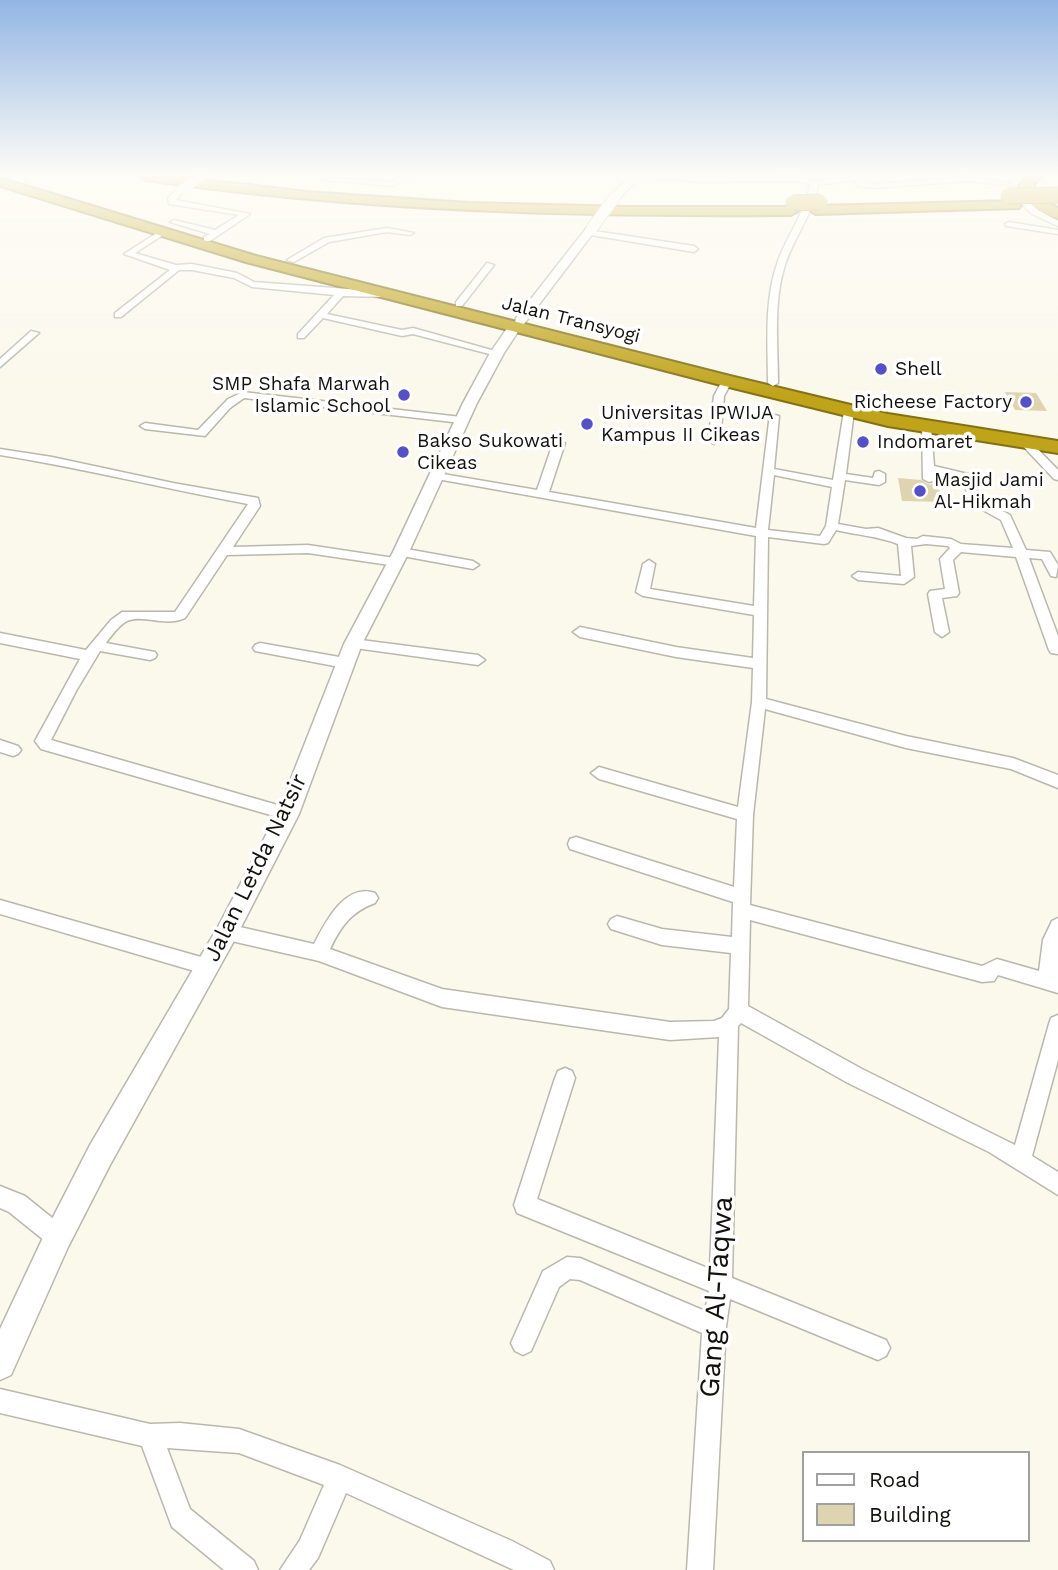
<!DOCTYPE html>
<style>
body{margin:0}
#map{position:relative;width:1058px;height:1570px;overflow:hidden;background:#fbf8ec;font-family:"Work Sans",sans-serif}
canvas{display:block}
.legend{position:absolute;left:802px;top:1451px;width:228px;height:91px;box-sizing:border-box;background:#fff;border:2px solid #a0a09e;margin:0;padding:9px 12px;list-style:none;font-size:21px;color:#12110d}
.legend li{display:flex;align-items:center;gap:14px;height:35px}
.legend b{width:35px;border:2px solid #a0a09e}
</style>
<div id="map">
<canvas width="1058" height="1570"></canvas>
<ul class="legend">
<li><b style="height:9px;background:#fff"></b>Road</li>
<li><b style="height:19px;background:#ded5b0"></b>Building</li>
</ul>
</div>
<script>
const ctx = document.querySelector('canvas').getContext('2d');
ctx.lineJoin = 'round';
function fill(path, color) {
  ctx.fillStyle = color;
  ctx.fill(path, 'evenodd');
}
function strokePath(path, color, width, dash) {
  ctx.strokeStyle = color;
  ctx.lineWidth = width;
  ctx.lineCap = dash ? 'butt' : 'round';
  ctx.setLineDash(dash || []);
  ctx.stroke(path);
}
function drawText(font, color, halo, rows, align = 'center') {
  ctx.font = font + ' "Work Sans",sans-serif';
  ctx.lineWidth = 7;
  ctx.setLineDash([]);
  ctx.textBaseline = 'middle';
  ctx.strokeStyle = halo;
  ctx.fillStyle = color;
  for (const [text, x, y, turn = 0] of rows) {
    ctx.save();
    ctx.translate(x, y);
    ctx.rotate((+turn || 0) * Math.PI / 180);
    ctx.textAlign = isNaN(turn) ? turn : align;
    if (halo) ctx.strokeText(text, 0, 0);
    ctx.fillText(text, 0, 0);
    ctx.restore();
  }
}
fill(new Path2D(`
 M1005,392L1036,393L1047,411L1015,410Z
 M898,478L921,480L930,485L936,481L944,502L902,501Z`), '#ded5b0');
const street = new Path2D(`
 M401,176H410L393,186L326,180L330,178L392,182Z
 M643,176L798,177L814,181L861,176L863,182L873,184L969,177L1009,183L1005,185L969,181L873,188L857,186L855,180L818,185C813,214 794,237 785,265C773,302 778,344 778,383L773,386L768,383C768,344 764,302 777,264C786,236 805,214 810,184L798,181L698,182Z
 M1008,187H1014L1038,210L1058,221V226L1032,214L1008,191Z
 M178,188L185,190L176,200L250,214L210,241H204V237L210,234L170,222L174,220L215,230L239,215L169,204L168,198Z
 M1009,222L1058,230V234L1006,226L1005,224Z
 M387,228L414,233L410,235L387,232L329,242L294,262L287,260L324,238Z
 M588,230L694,246L698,249L694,252L585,234V230Z
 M160,231L164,233L163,235L135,253L176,265L192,264L237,273L254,282L388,292V296L385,297L343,296L327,314L402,330L413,328L502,353L497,356L413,334L402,336L323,318L304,338H298V334L334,295L252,287L234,278L192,270H179L121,317H115V313L170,270L124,254Z
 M487,263L494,265L462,306H456V302Z
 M31,331L39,333L0,367V359Z
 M727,378L732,381L724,396L720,441L714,444L708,441L714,396L723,379Z
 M243,392L461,417L466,420L461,423L244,398L230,408L205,436L145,429L140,426L145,423L198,430L228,399Z
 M849,408L854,411L846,474L873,478L875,472L879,471L885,474V482L879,485L845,480L838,524L866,529L878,528L906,538L917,539L923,536L951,539L961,544L1013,548L1001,520L970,503L963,479L935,473L933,481L929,482L923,479L922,428L931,426L934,466L972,475L979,498L1010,515L1026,550L1050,552L1058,565L1056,577L1051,576L1042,559L1029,558L1058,636V654L1051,653L1049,650L1016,557L961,552L953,560L959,593L957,596L942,598L949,632L942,637L935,632L928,594L930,591L945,589L940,559L950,548L948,546L926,544L911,546L914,577L904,584L858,580L852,576L858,572L901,576L898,544C877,536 857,535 836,530L828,543L824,544L768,537L766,699L906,736L1013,758L1058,775V788L1011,769L906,748L765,709L753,815L750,905L982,966L997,959L1039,971L1043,940L1052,921L1058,918V993L998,975L994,981L982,982L750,920L748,1006L862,1069L1015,1145L1049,1024L1051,1018L1058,1015V1060L1032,1156L1058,1172V1195L989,1152L848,1083L741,1023L738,1026L732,1278L886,1340L890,1348L886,1356L878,1360L730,1299L726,1326L713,1570H687L702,1333L580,1280L570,1279L559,1287L531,1351L523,1355L515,1351L511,1343L543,1271L567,1257L580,1258L705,1311L709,1291L517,1213L514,1205L555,1078L558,1071L565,1068L572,1071L575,1078L537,1199L710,1269L719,1037L670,1040L442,1007L319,961L227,940L221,937L218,932L221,927L227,924L314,944C325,923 345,882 375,893L378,898L375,903C351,912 341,926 330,949L442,989L670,1022L714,1021L722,1018L729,1009L731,953L662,945L611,929L608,924L611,919L617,916L662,929L732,937L733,902L570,849L568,844L570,839L576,837L734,887L737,819L599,779L591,773L599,767L738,807L752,702L753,668L676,657L580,637L573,632L580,627L676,647L753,658L754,615L643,596L636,592L643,564L649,560L655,564L650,589L754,606L756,536L437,479L431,476L437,473L537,490L553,443L559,440L565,443L549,492L756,528L770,414L779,416L774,469L833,480L844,411ZM774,475L832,487L826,526L820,536L768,530Z
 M1021,440H1029L1058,470V480L1054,479L1021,444Z
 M0,449L52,457L173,483L258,498L260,506L233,547L308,545L401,559V565L396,566L308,553L227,555L185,618C164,627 146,615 130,620C121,622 111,636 106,643L155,652L157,655L155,658L150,660L100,651L76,691L51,740L288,808L294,809L296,814L294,819L288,820L41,749L35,741L80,659L0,643V633L86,650L111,620L122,612H175L248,504C165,489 83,468 0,455Z
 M401,548L473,561L479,565L473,569L397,555L395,552Z
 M353,639L478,655L485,660L478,665L348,647L346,644Z
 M260,643L345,658L352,663L345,668L255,651L253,648L255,645Z
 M0,740L18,746L21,750L18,754L13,756L0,752Z
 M0,900L208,959L214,961L217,967L214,973L208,975L0,914Z
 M0,1186L25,1196L66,1229L69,1237L66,1245L58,1248L50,1245L9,1212L0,1208Z
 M0,1389L150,1424L180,1423L239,1429L340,1465L512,1541L550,1561L554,1570H514L346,1493L318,1558L309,1570H280L300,1540L324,1485L239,1453L167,1448L190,1509L254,1561L258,1570H224L172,1527L142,1446L0,1413Z`);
const secondary = new Path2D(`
 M630,176H640L619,199H611V195Z
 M588,226L597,228L524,324L520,325L521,327L504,353L477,403L409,552L362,644L299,814L235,939L110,1165L68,1247L11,1375L0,1380V1329L48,1227L90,1145L219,925L277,814L344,644L393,552L463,403L490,353L510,324L515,323L516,318Z`);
const highway = new Path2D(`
 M139,176H173L307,192L468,203L629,207H791L798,211L791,215C575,217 360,211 146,180Z
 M1027,176H1041L1033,186L1042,199L1058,208V218C1042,214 1024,202 1019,186Z
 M0,178L256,256L730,376L888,414L1058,441V453L888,426L721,385L246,262L0,186Z
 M1014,201L1021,205L1019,208L816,214L809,210L816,206Z`);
strokePath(street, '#bab8ac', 3);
strokePath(secondary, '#bab8ac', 3);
strokePath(highway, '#827014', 4);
fill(street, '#fff');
fill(secondary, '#fff');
fill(highway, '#bfa318');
const streetBridge = new Path2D(`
 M181,190L201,176`);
const secondaryBridge = new Path2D(`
 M592,228L615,197`);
const highwayBridge = new Path2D(`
 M1008,196L1058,195
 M793,203L820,202`);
strokePath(streetBridge, '#bab8ac', 10, []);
strokePath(secondaryBridge, '#bab8ac', 13, []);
strokePath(highwayBridge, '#827014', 17, []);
strokePath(streetBridge, '#fff', 9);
strokePath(secondaryBridge, '#fff', 11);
strokePath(highwayBridge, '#bfa318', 15);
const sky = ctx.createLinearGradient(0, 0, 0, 396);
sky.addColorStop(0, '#93b6e4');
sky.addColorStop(0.44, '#fdfcf6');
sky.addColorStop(1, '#fdfcf600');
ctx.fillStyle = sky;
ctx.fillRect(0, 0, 1058, 396);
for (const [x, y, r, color] of [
 [881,369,7,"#5451c8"],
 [404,395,7,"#5451c8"],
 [1026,402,7,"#5451c8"],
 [587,424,7,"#5451c8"],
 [863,442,7,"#5451c8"],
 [403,452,7,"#5451c8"],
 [920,491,7,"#5451c8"]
]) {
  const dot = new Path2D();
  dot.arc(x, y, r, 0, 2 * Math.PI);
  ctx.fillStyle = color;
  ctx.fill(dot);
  strokePath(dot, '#fff', 2.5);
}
drawText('19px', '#12110d', '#fff', [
 ["Jalan Transyogi",571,320,14]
]);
drawText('19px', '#12110d', '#fff', [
 ["Shell",895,369],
 ["SMP Shafa Marwah",390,384,"right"],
 ["Islamic School",390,406,"right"],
 ["Richeese Factory",1012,402,"right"],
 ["Universitas IPWIJA",601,413],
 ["Kampus II Cikeas",601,435],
 ["Bakso Sukowati",417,441],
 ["Cikeas",417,463],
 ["Indomaret",877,442],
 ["Masjid Jami",934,480],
 ["Al-Hikmah",934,502]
], 'left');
drawText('23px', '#12110d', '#fff', [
 ["Jalan Letda Natsir",256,868,-64]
]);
drawText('28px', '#12110d', '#fff', [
 ["Gang Al-Taqwa",717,1297,-86]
]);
</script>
